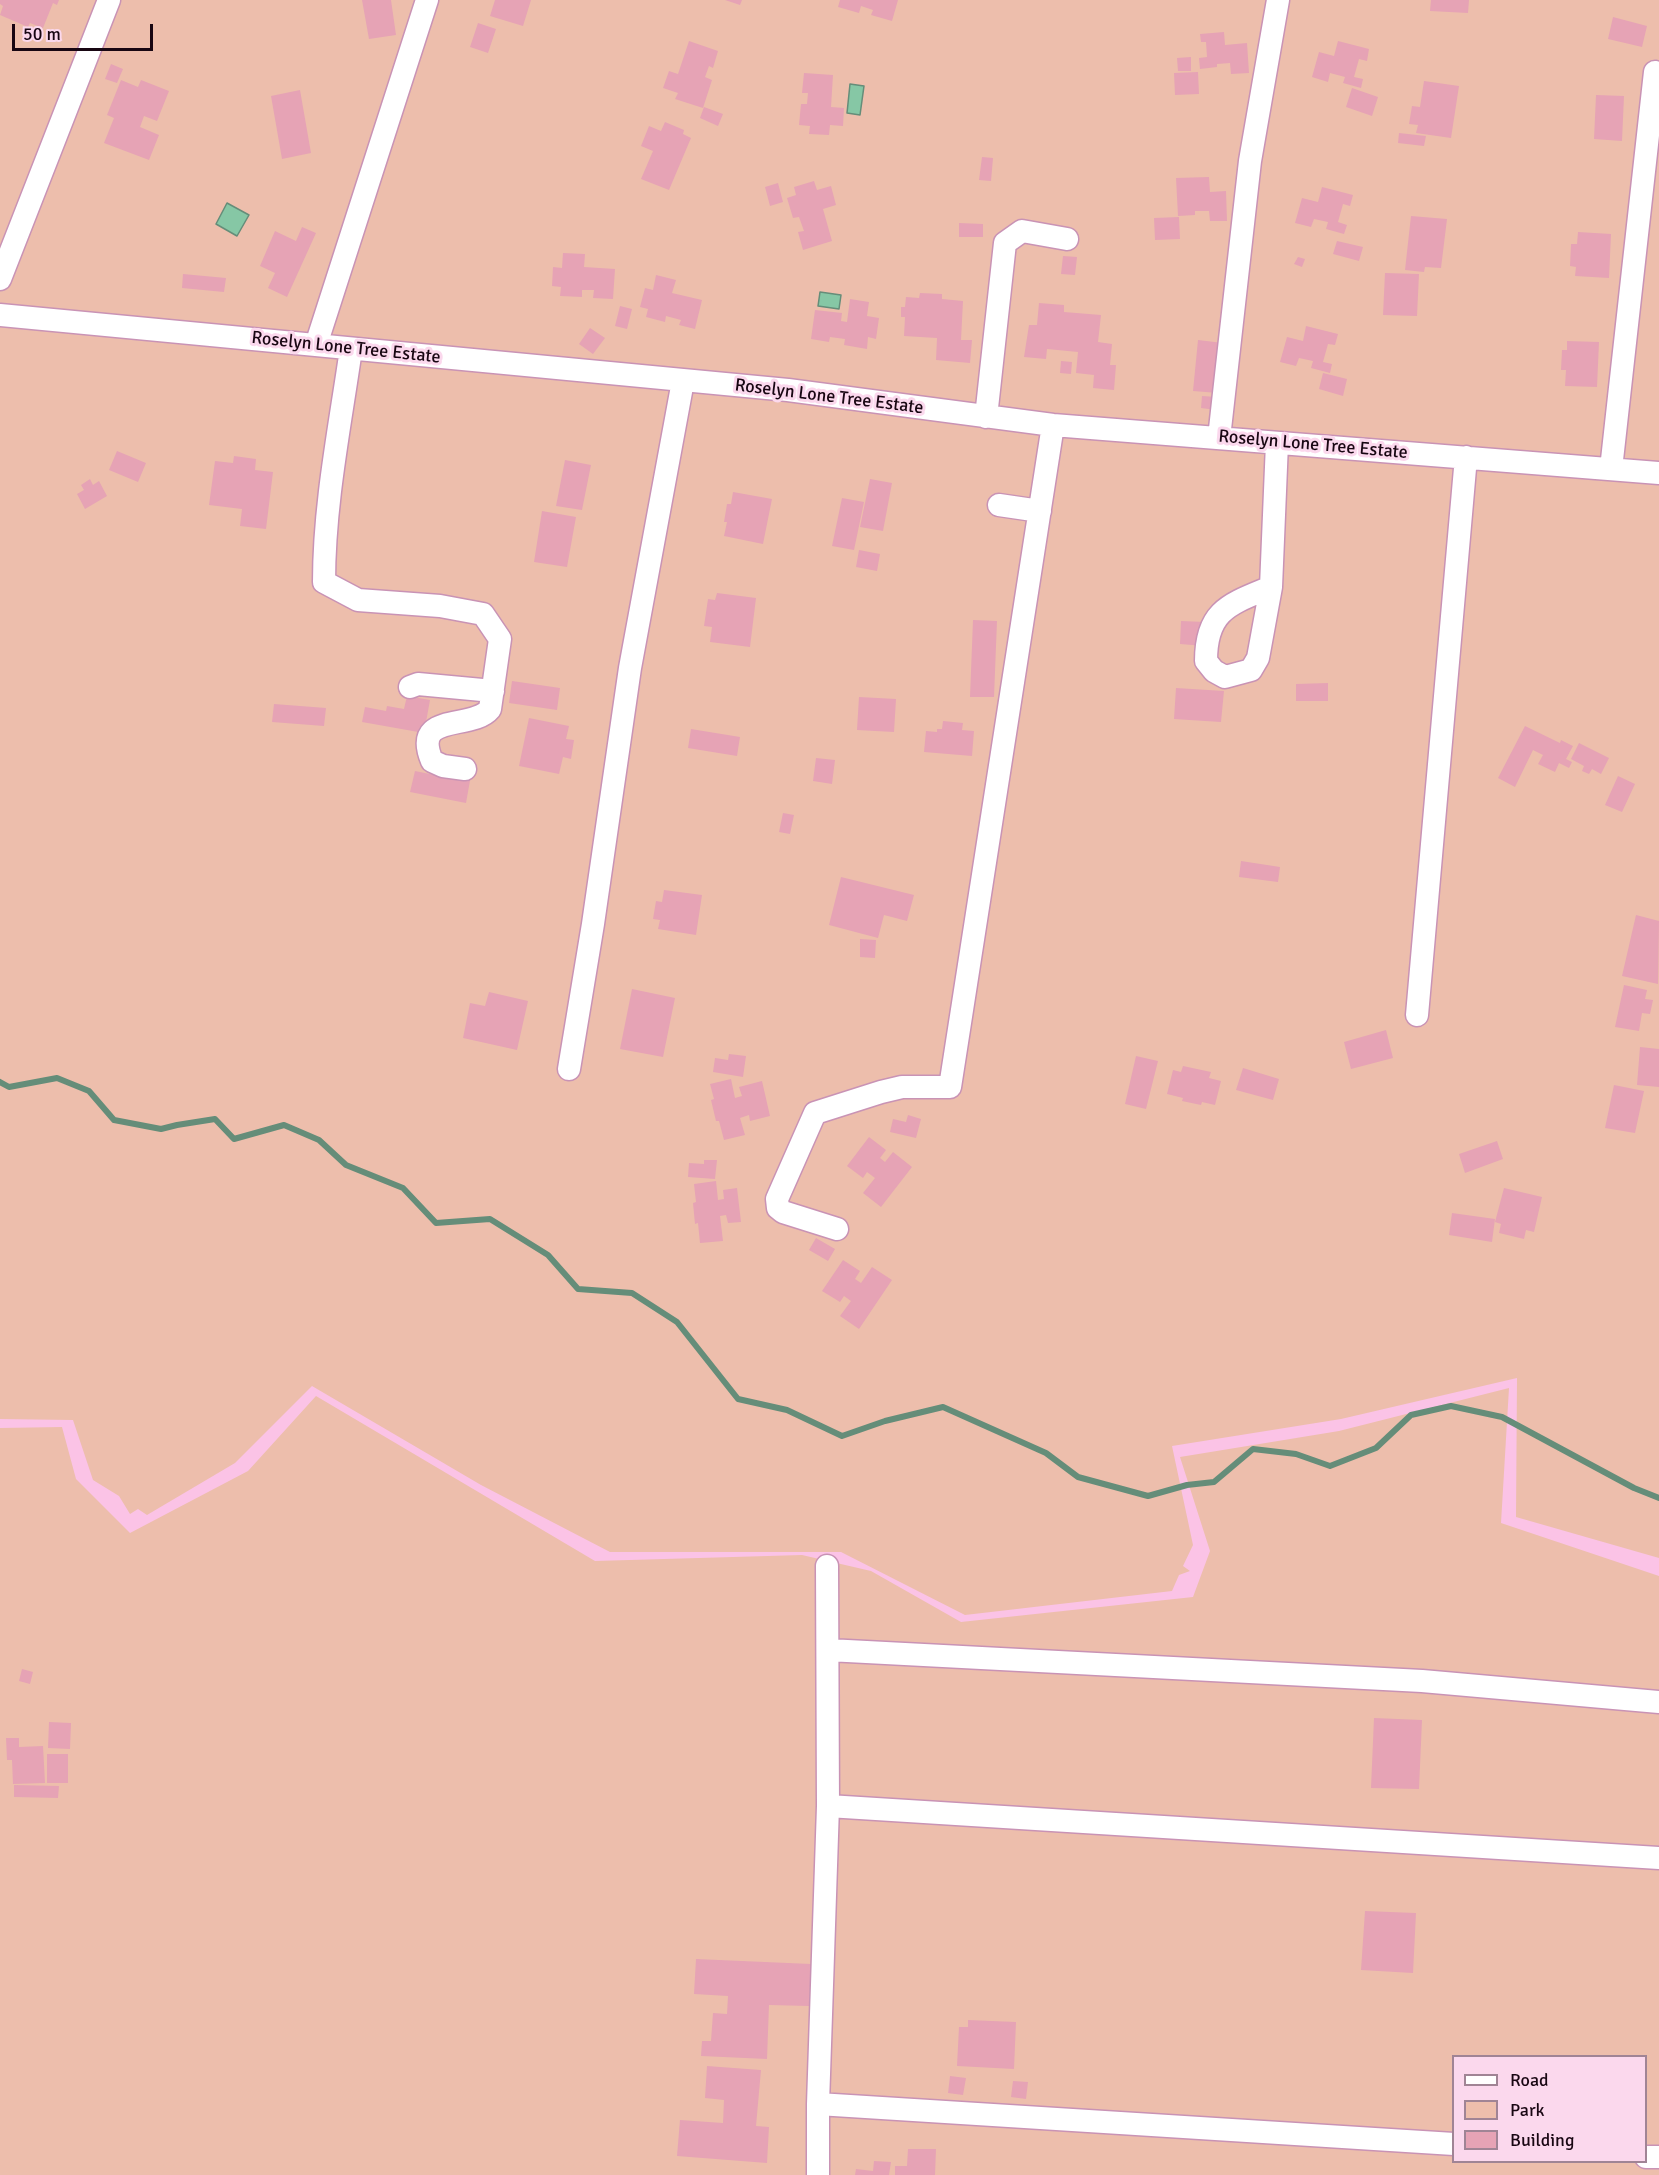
<!DOCTYPE html>
<style>
body{margin:0}
#map{position:relative;width:1659px;height:2175px;overflow:hidden;background:#fbc3e6;font-family:Signika,sans-serif}
canvas{display:block}
.legend{position:absolute;left:1452px;top:2055px;width:195px;height:108px;box-sizing:border-box;background:#fbd8ed;border:2px solid #a08495;margin:0;padding:8px 10px;list-style:none;font-size:18px;color:#180612}
.legend li{display:flex;align-items:center;gap:12px;height:30px}
.legend b{width:30px;border:2px solid #a08495}
.scale{position:absolute;left:12px;top:24px;width:141px;height:27px;box-sizing:border-box;border:3px solid #180612;border-top:0;padding-left:8px;font-size:18px;line-height:21px;white-space:nowrap;color:#180612;-webkit-text-stroke:4px #fbd8ed;paint-order:stroke}
</style>
<div id="map">
<canvas width="1659" height="2175"></canvas>
<ul class="legend">
<li><b style="height:8px;background:#fff"></b>Road</li>
<li><b style="height:16px;background:#edbeac"></b>Park</li>
<li><b style="height:16px;background:#e6a3b5"></b>Building</li>
</ul>
<div class="scale">50 m</div>
</div>
<script>
const ctx = document.querySelector('canvas').getContext('2d');
ctx.lineJoin = 'round';
function fill(path, color) {
  ctx.fillStyle = color;
  ctx.fill(path, 'evenodd');
}
function strokePath(path, color, width, dash) {
  ctx.strokeStyle = color;
  ctx.lineWidth = width;
  ctx.lineCap = dash ? 'butt' : 'round';
  ctx.setLineDash(dash || []);
  ctx.stroke(path);
}
function drawText(font, color, halo, rows, align = 'center') {
  ctx.font = font + ' Signika,sans-serif';
  ctx.lineWidth = 6;
  ctx.setLineDash([]);
  ctx.textBaseline = 'middle';
  ctx.strokeStyle = halo;
  ctx.fillStyle = color;
  for (const [text, x, y, turn = 0] of rows) {
    ctx.save();
    ctx.translate(x, y);
    ctx.rotate((+turn || 0) * Math.PI / 180);
    ctx.textAlign = isNaN(turn) ? turn : align;
    if (halo) ctx.strokeText(text, 0, 0);
    ctx.fillText(text, 0, 0);
    ctx.restore();
  }
}
fill(new Path2D(`
 M0,0H1659V1558L1516,1517L1517,1378L1341,1419L1172,1446L1193,1545L1183,1566L1190,1571L1179,1575L1172,1591L965,1615L841,1552H610L481,1485L312,1386L235,1463L147,1515L138,1509L130,1514L119,1496L93,1480L73,1420L0,1419Z
 M1509,1388L1501,1523L1659,1576V2175H0V1428L62,1427L76,1479L130,1533L248,1471L316,1396L595,1561L802,1555L871,1571L961,1622L1193,1597L1210,1551L1180,1457L1339,1431ZM1454,2056H1646V2162H1454Z`), '#edbeac');
const water = new Path2D(`
 M850,84L864,86L860,115L847,113Z
 M227,203L249,215L237,236L216,224Z
 M820,292L841,295L839,309L818,306Z`);
fill(water, '#86c7a5');
strokePath(water, '#658d79', 1.5);
strokePath(new Path2D(`
 M0,1082L9,1087L57,1078L89,1091L114,1120L161,1129L177,1125L215,1119L234,1139L284,1125L319,1140L346,1165L403,1188L436,1223L490,1219L548,1255L578,1289L632,1293L677,1322L738,1399L787,1410L842,1436L885,1421L943,1407L1046,1453L1078,1477L1148,1496L1187,1485L1214,1482L1253,1449L1296,1454L1330,1466L1376,1448L1411,1415L1451,1406L1502,1417L1634,1488L1659,1498`), '#658d79', 6);
fill(new Path2D(`
 M0,0H59L57,5L53,3L43,28L30,23L28,27L0,15L3,6L0,4Z
 M362,0H391L396,35L369,39Z
 M495,0H531L523,26L490,16Z
 M725,0H742L740,5Z
 M840,0H898L892,21L871,15L873,10L861,6L859,13L838,7Z
 M1431,0H1469L1468,13L1430,11Z
 M1613,17L1647,26L1642,47L1608,39Z
 M478,23L496,29L488,53L470,47Z
 M1224,32L1225,45L1247,43L1249,73L1231,74L1230,63L1217,64V67L1200,69L1199,58L1207,57L1206,42H1201L1200,34Z
 M689,41L718,51L713,68L709,66L705,77L712,80L703,108L675,99L678,93L663,88L669,71L678,74Z
 M1338,41L1369,49L1367,61L1359,59L1354,77L1363,79L1361,88L1343,83L1345,77L1330,73L1328,82L1312,77L1319,52L1334,56Z
 M1191,57V71H1178L1177,58Z
 M111,64L123,69L117,83L105,79Z
 M1198,72L1199,94L1175,95L1174,73Z
 M804,73L833,75L831,107L844,108L843,126L830,125L829,135L809,134L810,126L799,125L801,104H807L808,93H802Z
 M121,80L138,87L141,80L169,91L157,121L144,116L140,127L159,135L149,160L104,143L114,118L107,115Z
 M1424,81L1459,86L1451,138L1416,133L1418,125L1409,124L1412,106L1420,107Z
 M1352,88L1378,97L1372,116L1346,107Z
 M300,90L311,153L282,159L271,96Z
 M1596,95L1624,96L1622,141L1594,139Z
 M704,107L723,114L718,126L700,118Z
 M665,122L684,130L683,134L691,138L669,190L641,179L653,151L641,146L649,126L661,131Z
 M1399,133L1426,136L1424,146L1398,143Z
 M982,157L993,158L991,181L979,180Z
 M1209,177L1210,192L1226,191L1227,221H1210L1209,211H1195V215L1178,216L1176,178Z
 M814,181L817,190L831,186L836,205L823,209L832,241L803,250L798,232L804,231L799,217L793,218L787,198L796,195L794,187Z
 M778,183L783,202L770,206L765,187Z
 M1322,187L1353,195L1350,206L1343,204L1338,222L1347,225L1344,234L1326,229L1328,222L1314,219L1311,227L1295,223L1302,198L1318,202Z
 M1411,216L1447,219L1441,268L1425,267L1424,272L1405,270Z
 M1179,217L1180,239L1155,240L1154,218Z
 M959,223L983,224V237H959Z
 M302,227L316,233L287,297L268,288L275,273L260,266L275,231L296,241Z
 M1578,232L1611,234L1609,278L1575,276L1576,267L1570,266L1571,244H1577Z
 M1337,241L1363,247L1359,261L1333,254Z
 M563,253L585,254L584,267L615,269L613,299L593,298L594,290H582V297L560,296L561,287L552,286L553,267L562,268Z
 M1063,256L1077,257L1075,275L1061,274Z
 M1298,257L1305,259L1302,267L1294,264Z
 M1385,273L1419,274L1417,316L1383,315Z
 M183,274L226,278L224,292L182,288Z
 M656,275L676,280L672,293L702,300L695,329L679,325L681,320L666,316L665,322L646,317L648,309L640,307L645,288L653,290Z
 M920,293L942,294V299L963,301L961,340H972L970,363L936,360L937,338L904,336L905,317H901V307H905L906,297L919,298Z
 M850,299L869,302L867,316L879,318L876,339L868,337L867,349L844,345L845,339L830,337L829,342L811,339L815,310L842,313L841,321L847,322Z
 M1039,303L1064,305V312L1101,315L1098,342L1112,344L1110,365H1116L1114,390L1093,388L1094,375L1076,373L1078,352L1047,349L1046,359L1024,357L1029,325H1037Z
 M620,306L632,309L627,329L615,326Z
 M1306,326L1338,334L1335,345L1328,344L1323,362L1332,364L1330,373L1311,368L1313,361L1299,358L1296,366L1280,362L1287,337L1303,341Z
 M590,328L605,338L593,354L579,344Z
 M1198,340L1223,343L1218,393L1193,391Z
 M1567,341L1599,342L1597,387L1565,386L1566,370H1561L1562,350H1567Z
 M1061,361L1072,362L1071,374L1060,373Z
 M1323,373L1347,379L1343,396L1319,389Z
 M1202,396L1217,397L1216,410L1201,408Z
 M117,451L146,463L138,482L109,470Z
 M234,456L256,459L255,470L273,472L266,529L240,526L242,509L209,505L215,461L233,463Z
 M565,460L591,465L582,510L556,506Z
 M90,479L93,485L99,481L107,496L85,509L77,494L84,490L81,485Z
 M870,479L892,483L883,531L860,527Z
 M733,492L772,499L763,544L724,536L727,522H724L727,504H731Z
 M842,498L864,502L854,550L832,546Z
 M542,511L576,517L567,567L534,562Z
 M859,550L880,554L877,571L856,567Z
 M717,593L756,598L750,647L710,642L712,627L704,626L708,599L715,600Z
 M973,620L997,621L994,697H970Z
 M1181,621L1205,622L1204,646L1180,644Z
 M512,681L560,688L557,710L509,703Z
 M1328,683V701H1296V684Z
 M1176,688L1224,691L1221,722L1174,719Z
 M407,696L430,700L424,733L362,722L365,707L386,711L387,706L404,709Z
 M859,697L896,699L894,732L857,730Z
 M274,704L326,708L324,726L272,722Z
 M529,718L569,726L566,739L574,740L571,759L563,757L559,774L519,766Z
 M943,721L963,723L962,730L974,731L972,756L924,752L926,731L937,732V729H942Z
 M1525,726L1560,743L1561,740L1573,746L1566,759L1572,762L1569,768L1559,763L1555,772L1538,764L1543,755L1533,750L1515,787L1498,778Z
 M691,729L740,737L737,756L688,748Z
 M1579,743L1609,758L1601,774L1592,769L1589,774L1582,771L1584,766L1571,759Z
 M816,758L835,760L832,784L813,781Z
 M415,771L455,779L457,771L471,775L466,803L410,792Z
 M1618,776L1635,784L1622,812L1605,805Z
 M783,813L794,815L790,834L779,832Z
 M1241,861L1280,867L1278,882L1239,877Z
 M841,877L914,895L907,921L884,915L878,938L829,925Z
 M664,890L702,895L696,935L658,929L660,920L653,919L656,901L662,902Z
 M1636,915L1659,921L1658,984L1622,976Z
 M860,939L876,940L875,958L860,957Z
 M1624,985L1647,990L1645,999L1653,1000L1650,1014L1642,1013L1639,1031L1615,1027Z
 M632,989L675,998L663,1057L620,1049Z
 M489,992L528,1001L517,1050L463,1038L470,1003L485,1006Z
 M1386,1030L1393,1058L1351,1069L1344,1042Z
 M1640,1047L1659,1049V1087L1637,1085Z
 M729,1054L746,1056L743,1077L713,1072L715,1058L728,1060Z
 M1136,1056L1158,1061L1146,1109L1125,1104Z
 M1183,1066L1211,1072L1209,1078L1221,1081L1215,1105L1202,1102L1201,1105L1182,1101L1183,1098L1167,1094L1173,1070L1181,1072Z
 M1243,1068L1279,1079L1273,1100L1236,1090Z
 M731,1079L735,1098L742,1096L739,1087L762,1081L770,1116L750,1121L749,1115L740,1118L745,1135L724,1140L719,1121H716L711,1100L714,1099L710,1084Z
 M1614,1085L1644,1091L1635,1133L1605,1128Z
 M908,1115L921,1119L916,1138L890,1132L893,1119L906,1122Z
 M869,1137L886,1150L880,1158L885,1162L893,1152L912,1167L881,1207L863,1193L875,1178L867,1172L863,1178L847,1166Z
 M1497,1141L1503,1159L1465,1173L1459,1154Z
 M704,1160H717L715,1179L688,1177L689,1163L704,1164Z
 M716,1181L718,1200L724,1199L723,1190L737,1188L741,1222L728,1223L726,1215L720,1216L723,1241L700,1243L698,1223L695,1224L693,1203L696,1202L694,1184Z
 M1504,1188L1542,1197L1534,1232L1526,1230L1524,1239L1499,1233L1501,1224L1495,1222Z
 M1452,1213L1495,1219L1492,1242L1449,1235Z
 M816,1238L835,1249L828,1261L809,1250Z
 M843,1260L860,1271L855,1279L861,1283L872,1267L892,1280L859,1329L840,1316L851,1301L844,1296L840,1302L822,1291Z
 M22,1669L33,1672L30,1684L19,1681Z
 M1374,1718L1422,1720L1419,1789L1371,1788Z
 M49,1722L71,1723L70,1749L48,1748Z
 M6,1738H19V1747L43,1746L45,1783L13,1784L12,1760H7Z
 M47,1754H68V1783H47Z
 M14,1785L59,1786L58,1798L14,1797Z
 M1365,1911L1416,1913L1413,1973L1361,1970Z
 M696,1959L811,1964L809,2006L769,2005L767,2059L701,2056L702,2041H711L713,2013L727,2014L728,1996L694,1994Z
 M968,2020L1016,2022L1014,2069L957,2066L959,2027H968Z
 M707,2066L761,2070L756,2126L769,2127L767,2163L677,2156L680,2120L723,2123L724,2100L705,2098Z
 M950,2076L966,2078L963,2095L948,2093Z
 M1013,2081L1028,2082L1026,2099L1011,2097Z
 M908,2149H936L935,2175H895V2166H907Z
 M874,2161L891,2162L889,2175H855L856,2169L873,2171Z`), '#e6a3b5');
const minor = new Path2D(`
 M0,279L109,0
 M0,315L788,390L1053,425L1659,473
 M316,345L427,0
 M351,349C340,426 324,504 324,582L358,600L440,606L483,614L500,639L490,709C472,731 411,711 432,761L443,766L465,769
 M986,417L1005,243L1022,231L1067,239
 M1219,438L1250,161L1278,0
 M1611,469L1655,72
 M999,505L1040,511
 M1271,587C1230,604 1206,610 1206,661L1214,671L1225,677L1251,670L1258,658L1271,587L1277,443
 M410,687L418,684L493,691
 M1417,1015L1466,457
 M569,1069L593,924L630,668L683,381
 M837,1229L783,1212L778,1208L777,1199L815,1113L881,1092L902,1087H950L1053,425
 M828,1650L1422,1681L1659,1702
 M828,1806L1659,1858
 M818,2104L1454,2144
 M1646,2157H1659
 M818,2175V2104L828,1806L827,1566`);
strokePath(minor, '#c993b5', 25);
strokePath(minor, '#fff', 22);
drawText('18px', '#180612', '#fbd8ed', [
 ["Roselyn Lone Tree Estate",346,348,6],
 ["Roselyn Lone Tree Estate",829,397,7],
 ["Roselyn Lone Tree Estate",1313,445,5]
]);
</script>
